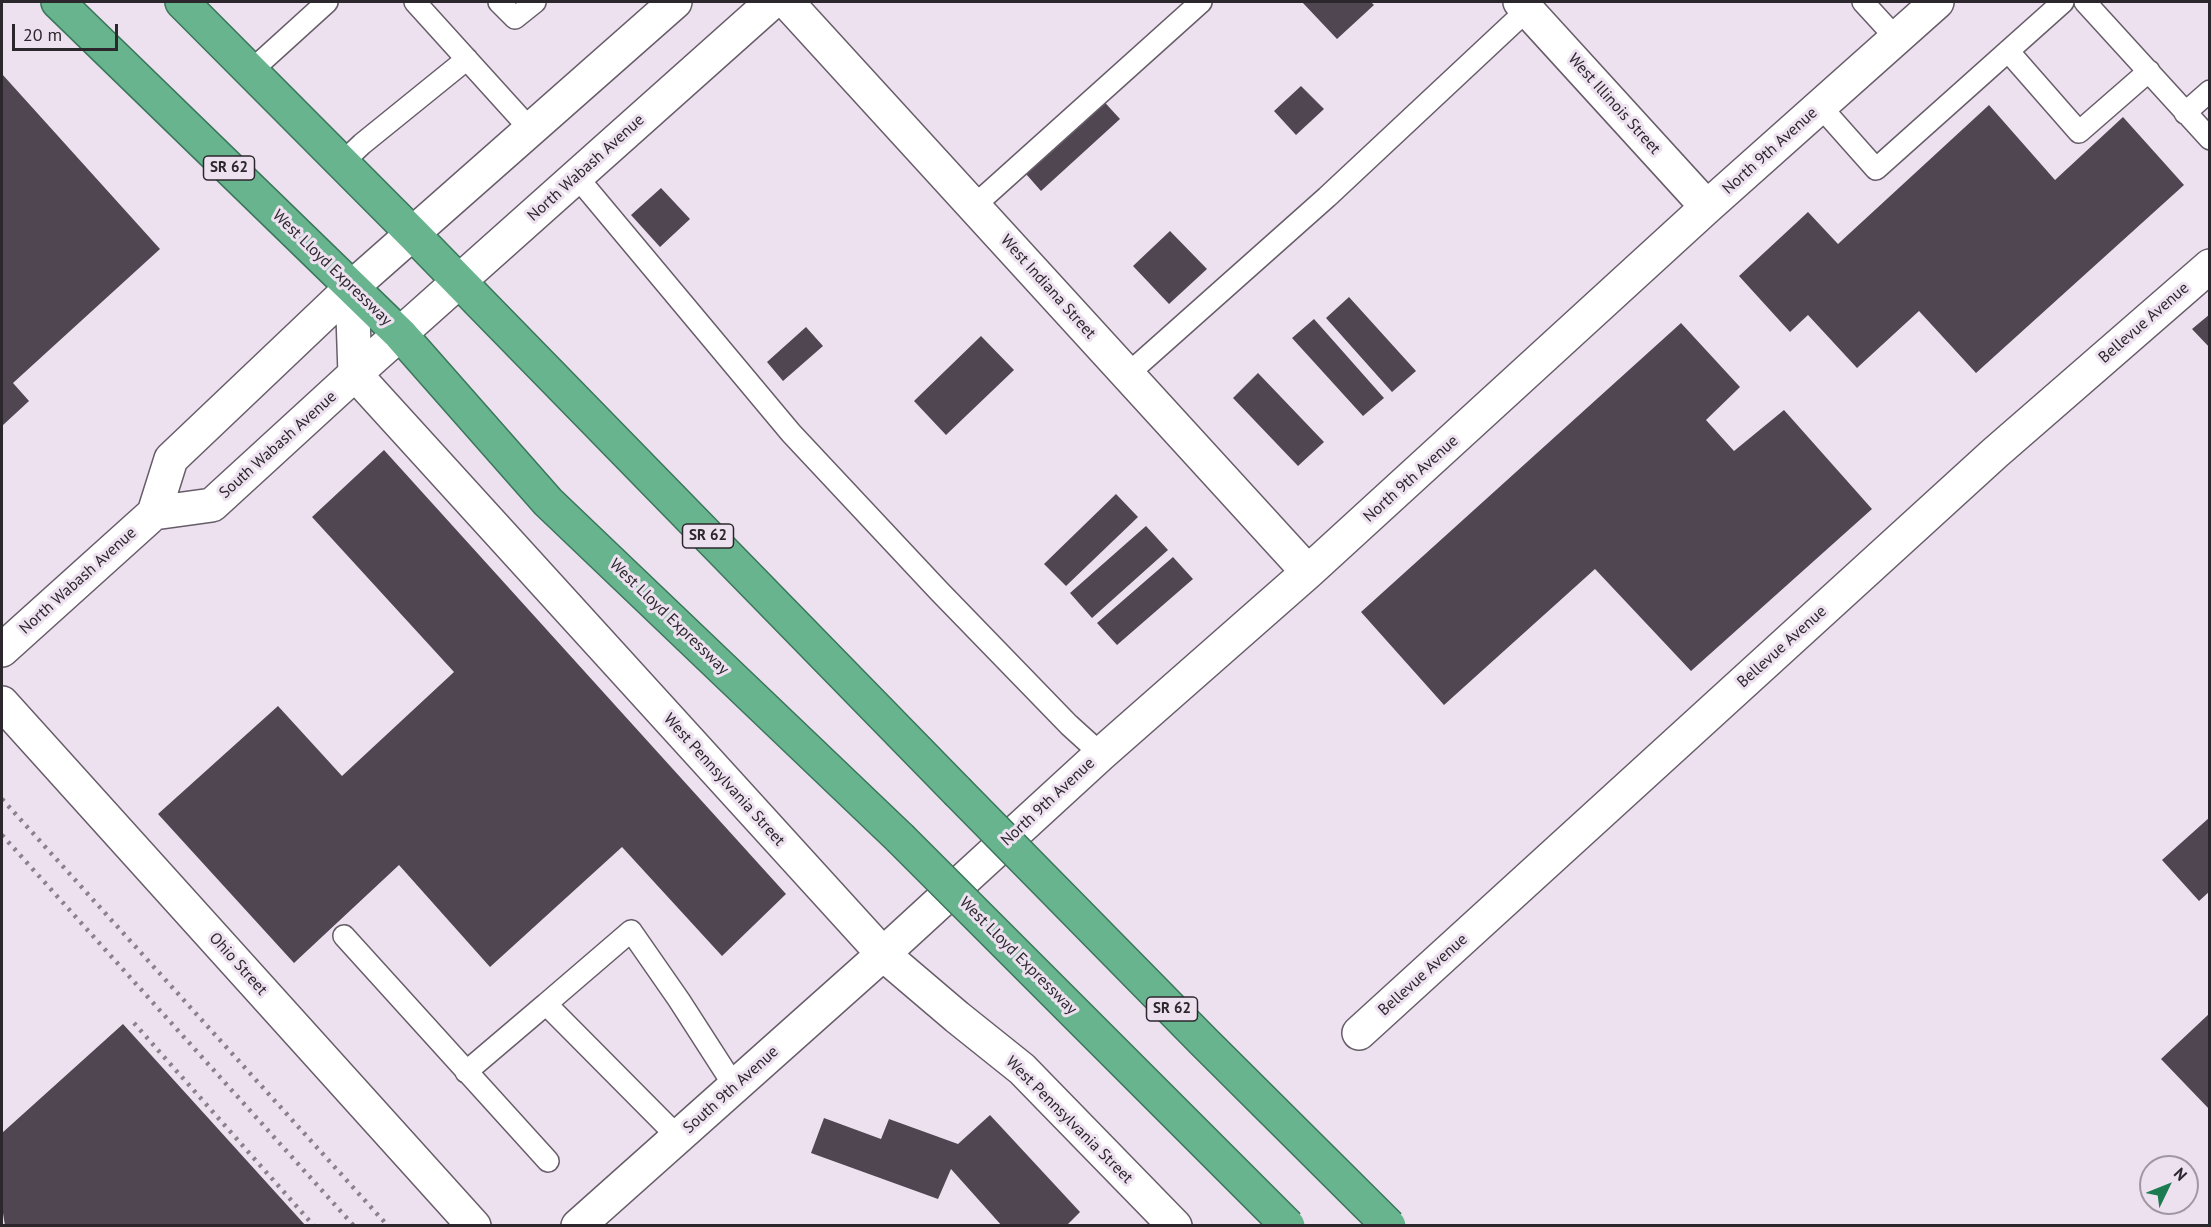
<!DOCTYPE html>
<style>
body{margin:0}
#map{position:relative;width:2211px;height:1227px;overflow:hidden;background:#ede1f0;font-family:"PT Sans",sans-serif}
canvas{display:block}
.frame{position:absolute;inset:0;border:3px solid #2c272d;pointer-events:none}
.north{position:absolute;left:2139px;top:1155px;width:60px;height:60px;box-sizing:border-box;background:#ede1f0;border:2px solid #a097a2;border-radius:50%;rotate:47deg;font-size:16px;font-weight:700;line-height:24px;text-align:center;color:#2c272d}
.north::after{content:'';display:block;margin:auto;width:21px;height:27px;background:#1d7b51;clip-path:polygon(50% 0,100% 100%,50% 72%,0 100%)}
.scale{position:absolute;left:12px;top:24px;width:106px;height:27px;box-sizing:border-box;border:3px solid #2c272d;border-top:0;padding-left:8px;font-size:18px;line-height:21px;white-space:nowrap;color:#2c272d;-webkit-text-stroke:4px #ede1f0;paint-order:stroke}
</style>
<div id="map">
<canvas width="2211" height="1227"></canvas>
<div class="frame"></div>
<div class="north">N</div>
<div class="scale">20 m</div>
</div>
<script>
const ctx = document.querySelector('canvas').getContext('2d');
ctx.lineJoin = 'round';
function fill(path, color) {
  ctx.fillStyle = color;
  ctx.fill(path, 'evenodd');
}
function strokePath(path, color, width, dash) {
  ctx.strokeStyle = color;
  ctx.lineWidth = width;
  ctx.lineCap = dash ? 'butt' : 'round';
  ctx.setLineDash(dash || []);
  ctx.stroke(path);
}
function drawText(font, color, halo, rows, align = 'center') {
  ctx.font = font + ' "PT Sans",sans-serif';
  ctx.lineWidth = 6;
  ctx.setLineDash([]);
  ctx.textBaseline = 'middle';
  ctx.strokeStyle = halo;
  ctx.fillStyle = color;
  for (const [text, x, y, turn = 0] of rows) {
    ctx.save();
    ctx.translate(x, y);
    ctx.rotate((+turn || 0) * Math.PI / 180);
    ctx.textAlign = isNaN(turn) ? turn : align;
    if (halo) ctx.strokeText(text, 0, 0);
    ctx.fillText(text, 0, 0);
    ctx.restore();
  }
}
fill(new Path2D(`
 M1302,2H1371L1374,5L1337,39Z
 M2,74L160,249L13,383L29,401L2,426Z
 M1301,86L1324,109L1296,135L1274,111Z
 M1098,95L1120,119L1041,191L1019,166Z
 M1989,105L2055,180L2123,117L2184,185L1976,373L1919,311L1857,368L1808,315L1790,332L1739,276L1808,212L1838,244Z
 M661,188L690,219L660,247L631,215Z
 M1170,231L1207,269L1169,304L1133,266Z
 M1349,297L1416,371L1392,392L1326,318Z
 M2210,314V348L2192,329Z
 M1314,319L1384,398L1363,416L1292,338Z
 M1681,323L1740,387L1706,420L1734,451L1784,410L1872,509L1691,671L1595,569L1444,705L1361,612Z
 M806,327L823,346L783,381L767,362Z
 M981,336L1014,370L946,435L914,401Z
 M1258,373L1324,442L1298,466L1233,398Z
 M384,450L786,894L722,956L622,847L490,967L399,865L294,963L158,814L278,706L342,776L454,672L312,517Z
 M1116,494L1138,517L1066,586L1044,564Z
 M1146,526L1168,550L1092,618L1070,593Z
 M1173,557L1193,579L1117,645L1097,623Z
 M2210,817V891L2199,901L2162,860Z
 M2210,1013V1110L2161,1059Z
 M123,1024L306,1226H5L2,1207V1133Z
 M990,1115L1080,1212L1066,1226H1002L951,1169L938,1199L811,1153L824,1118L881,1139L889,1119L958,1144Z`), '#504652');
const service = new Path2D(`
 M415,2L530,129
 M499,2L515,18L535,2
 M1863,2L1896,38
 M2085,2L2210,139
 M2008,51L2079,132L2149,71
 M251,71L327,2
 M1820,106L1876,169L2063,2
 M2185,113L2210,91
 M342,163L362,144L467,59
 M577,177L791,433L939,591L1069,725L1101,754
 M974,206L1201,2
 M1128,374L1327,197L1527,10
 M344,936L548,1161
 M466,1072L546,1004
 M678,1137L546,1004L631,931L679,1000L735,1087`);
const minor = new Path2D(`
 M787,2L1308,572
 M1520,2L1707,207
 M352,287L355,374L883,954L957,1017L1022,1069L1175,1226
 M154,513L212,505L355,374L772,2
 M154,513L171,459L352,287L675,2
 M2,650L154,513
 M1359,1033L1995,453L2210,266
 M578,1226L883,954L1101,754L1308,572L1707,207L1937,2`);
const tertiary = new Path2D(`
 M2,703L474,1226`);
const trunk = new Path2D(`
 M58,2L400,334L548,502L900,838
 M182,2L413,234L957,791`);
strokePath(service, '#675d69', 24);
strokePath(minor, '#675d69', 36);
strokePath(tertiary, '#675d69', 36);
strokePath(trunk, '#3a765a', 36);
strokePath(service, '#fff', 21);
strokePath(minor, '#fff', 33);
strokePath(tertiary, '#fff', 33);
strokePath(trunk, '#68b48e', 33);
strokePath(new Path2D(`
 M2,799L388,1226
 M2,835L354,1226
 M134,1023L314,1226`), '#89818b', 4.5, [3, 6]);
const trunkBridge = new Path2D(`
 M957,791L1203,1041L1389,1226
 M900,838L1288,1226`);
strokePath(trunkBridge, '#3a765a', 36, []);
strokePath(trunkBridge, '#68b48e', 33);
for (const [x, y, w] of [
 [229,168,51],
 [708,536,51],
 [1172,1009,51]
]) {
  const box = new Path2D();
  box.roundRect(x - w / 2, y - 12, w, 24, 4.5);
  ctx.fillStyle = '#ede1f0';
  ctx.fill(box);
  strokePath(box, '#2c272d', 1.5);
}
drawText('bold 15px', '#2c272d', null, [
 ["SR 62",229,168],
 ["SR 62",708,536],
 ["SR 62",1172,1009]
]);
drawText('16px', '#2c272d', '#ede1f0', [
 ["West Illinois Street",1614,104,48],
 ["North 9th Avenue",1770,151,-42],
 ["North Wabash Avenue",586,168,-42],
 ["West Lloyd Expressway",332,268,44],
 ["West Indiana Street",1048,287,48],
 ["Bellevue Avenue",2144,323,-41],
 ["South Wabash Avenue",278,445,-42],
 ["North 9th Avenue",1411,479,-42],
 ["North Wabash Avenue",78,581,-42],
 ["West Lloyd Expressway",669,617,44],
 ["Bellevue Avenue",1782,647,-42],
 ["West Pennsylvania Street",724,780,48],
 ["North 9th Avenue",1048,802,-43],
 ["West Lloyd Expressway",1018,956,45],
 ["Ohio Street",238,964,48],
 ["Bellevue Avenue",1423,975,-42],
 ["South 9th Avenue",731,1090,-42],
 ["West Pennsylvania Street",1069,1120,45]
]);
</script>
